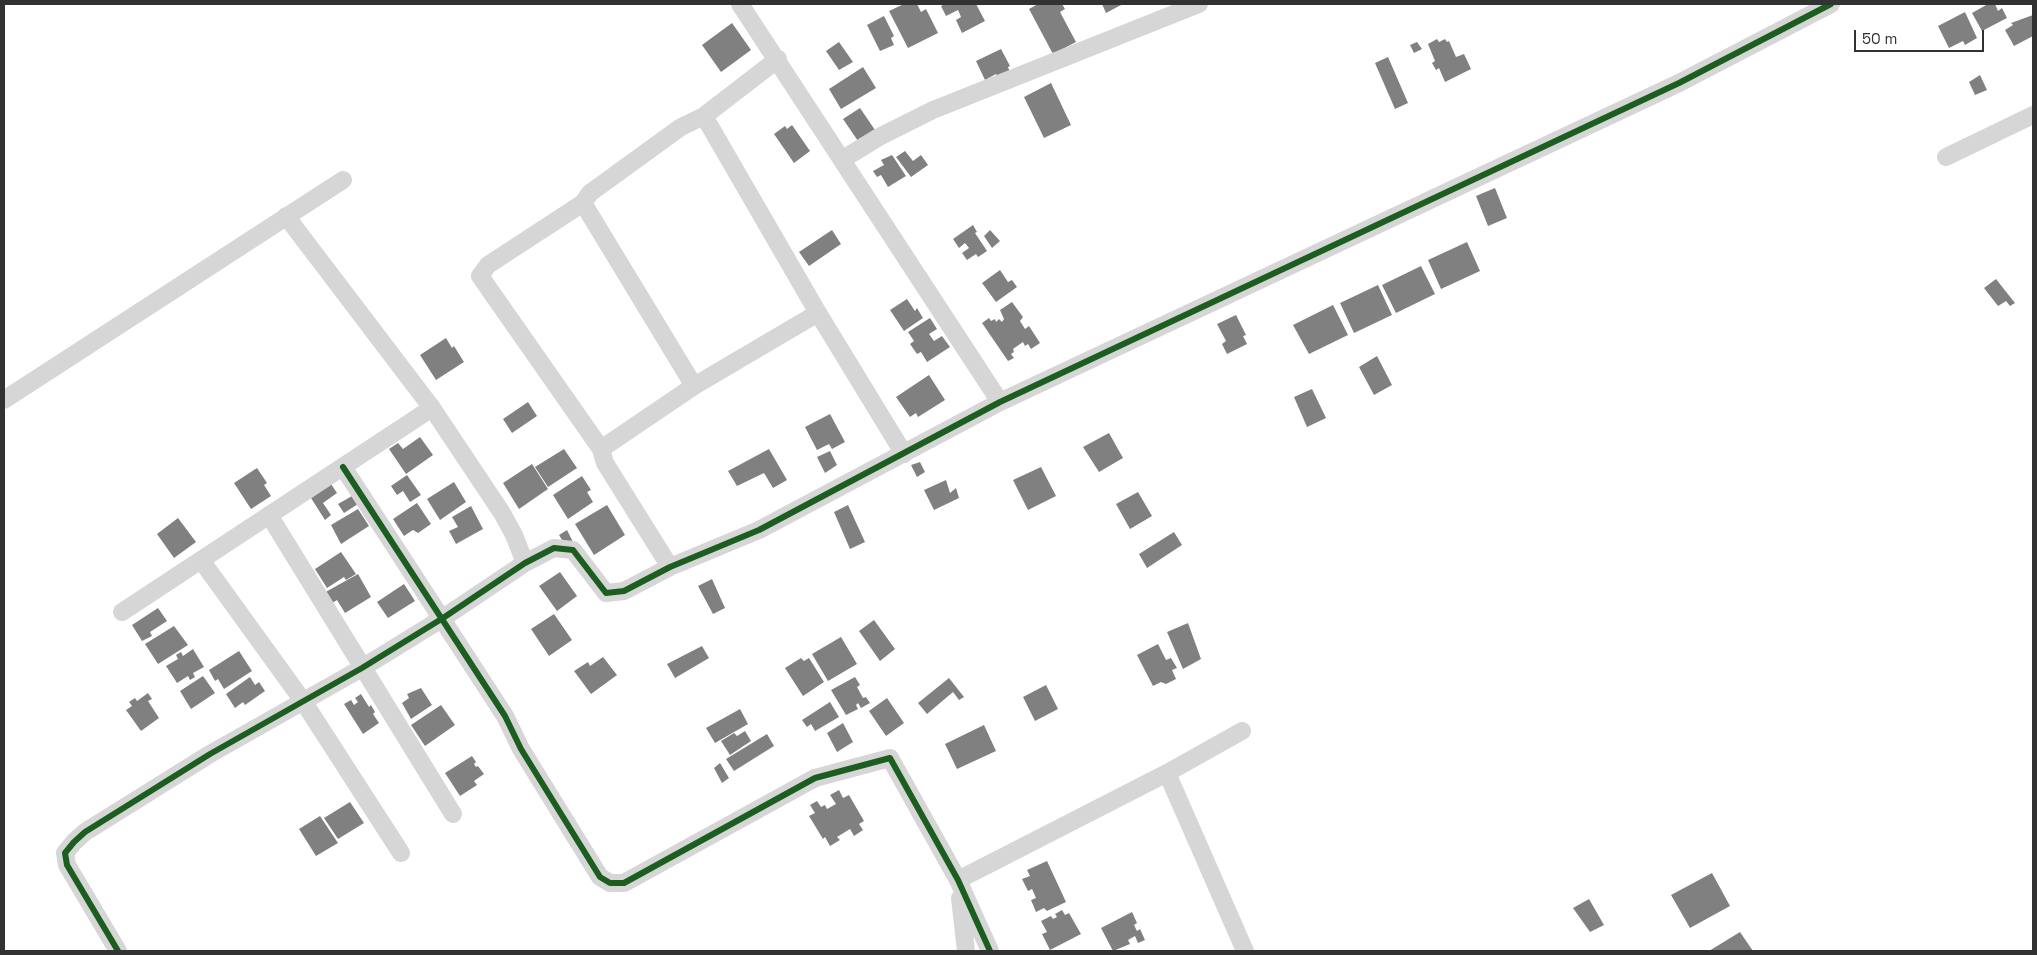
<!DOCTYPE html>
<style>
body{margin:0}
#map{position:relative;width:2037px;height:955px;overflow:hidden;background:#fff;font-family:"Space Grotesk",sans-serif}
canvas{display:block}
.frame{position:absolute;inset:0;border:5px solid #323232;pointer-events:none}
.scale{position:absolute;left:1854px;top:30px;width:130px;height:22px;box-sizing:border-box;border:2px solid #323232;border-top:0;padding-left:6px;font-size:15px;line-height:18px;white-space:nowrap;color:#323232;-webkit-text-stroke:4px #fff;paint-order:stroke}
</style>
<div id="map">
<canvas width="2037" height="955"></canvas>
<div class="frame"></div>
<div class="scale">50 m</div>
</div>
<script>
const ctx = document.querySelector('canvas').getContext('2d');
ctx.lineJoin = 'round';
function fill(path, color) {
  ctx.fillStyle = color;
  ctx.fill(path, 'evenodd');
}
function strokePath(path, color, width, dash) {
  ctx.strokeStyle = color;
  ctx.lineWidth = width;
  ctx.lineCap = dash ? 'butt' : 'round';
  ctx.setLineDash(dash || []);
  ctx.stroke(path);
}
fill(new Path2D(`
 M904,4H917L921,12L926,9L938,33L908,48L889,11Z
 M945,4H976L985,21L962,33L956,20L961,17L958,10L946,16L941,6Z
 M1038,4H1062L1065,9L1060,12L1076,42L1053,54L1029,9Z
 M1102,4H1123L1106,13Z
 M1988,4H1995L1998,11L2002,8L2007,18L1982,31L1972,13Z
 M1965,12L1977,38L1965,45L1963,41L1949,48L1938,26Z
 M2033,15V36L2014,46L2005,30L2013,25L2011,23Z
 M884,16L894,36L891,38L894,45L880,51L867,25Z
 M732,23L751,50L721,72L702,45Z
 M1437,39L1439,42L1445,39L1447,42L1449,41L1456,57L1464,54L1471,69L1445,82L1439,68L1436,70L1432,63L1435,61L1428,44Z
 M839,42L853,62L839,70L826,51Z
 M1417,42L1422,49L1414,53L1410,45Z
 M1001,49L1010,66L1008,67L1010,72L998,78L996,74L985,80L976,61Z
 M1388,57L1408,103L1395,109L1375,63Z
 M863,67L876,88L841,109L829,89Z
 M1980,75L1987,90L1975,95L1969,82Z
 M1051,83L1071,125L1044,138L1024,97Z
 M860,108L875,130L858,141L843,119Z
 M792,125L810,151L794,163L774,134L785,126L787,129Z
 M905,151L913,161L921,155L928,165L911,177L896,157Z
 M892,155L906,176L888,187L881,175L877,177L873,171L884,165L881,160Z
 M1495,188L1507,218L1488,226L1476,196Z
 M973,225L977,232L975,233L987,251L978,257L976,254L967,260L962,253L969,248L965,243L959,248L953,239Z
 M832,230L841,244L809,266L799,252Z
 M990,230L1000,241L992,248L984,236Z
 M1467,242L1480,271L1441,289L1428,260Z
 M1421,266L1435,294L1396,313L1382,285Z
 M1000,270L1008,282L1012,280L1017,287L996,302L982,283Z
 M1996,279L2015,303L2010,306L2006,301L1998,306L1984,288Z
 M1378,285L1392,315L1354,333L1340,303Z
 M907,299L915,311L917,308L923,318L904,331L890,310Z
 M1012,302L1023,317L1020,321L1025,329L1029,326L1040,343L1031,349L1028,344L1025,346L1023,342L1013,349L1014,352L1011,354L1014,358L1008,361L982,323L989,318L991,321L995,319L996,322L999,319L1002,322L1004,319L1000,310Z
 M1333,305L1348,335L1309,354L1293,325Z
 M1236,315L1246,335L1243,336L1247,344L1227,354L1222,344L1226,341L1217,324Z
 M930,318L937,329L929,334L934,341L942,336L950,347L927,362L921,352L917,354L910,344L914,341L908,332Z
 M446,338L452,348L454,346L464,362L436,380L420,355Z
 M1377,356L1392,385L1374,395L1359,367Z
 M929,375L945,400L918,417L916,413L910,417L896,397Z
 M1312,389L1326,418L1307,427L1294,397Z
 M528,402L537,416L512,433L503,419Z
 M830,414L845,442L832,449L829,444L817,450L805,427Z
 M1109,433L1123,458L1099,472L1083,447Z
 M420,437L433,455L406,474L389,449L398,443L403,449Z
 M564,449L577,468L548,487L535,467Z
 M769,449L787,480L773,488L764,473L737,486L728,471Z
 M830,451L837,465L825,473L817,457Z
 M920,462L925,472L917,477L911,465Z
 M532,464L548,489L519,509L503,483Z
 M1041,467L1056,496L1028,510L1013,480Z
 M257,468L267,483L264,485L271,496L251,509L234,483Z
 M407,475L421,495L410,502L403,491L397,495L391,486Z
 M582,476L591,490L587,492L593,502L568,519L553,495Z
 M946,480L950,493L956,488L959,498L934,510L924,490Z
 M454,482L466,502L440,520L427,499Z
 M331,484L337,493L323,503L331,515L325,520L311,498Z
 M1138,492L1152,516L1130,529L1116,504Z
 M352,496L358,504L344,513L338,504Z
 M417,503L431,524L418,533L413,530L404,536L393,519Z
 M607,505L625,535L594,555L575,524Z
 M848,505L865,542L850,549L834,512Z
 M471,506L483,529L456,544L449,531L458,527L452,517Z
 M358,509L369,526L341,544L331,525Z
 M178,518L196,542L174,558L157,534Z
 M567,530L574,544L567,548L559,535Z
 M1174,532L1182,545L1147,568L1139,554Z
 M341,552L356,574L346,580L344,577L327,588L315,569Z
 M560,572L577,596L557,611L539,586Z
 M358,574L371,597L345,613L337,600L329,605L322,594Z
 M712,579L725,608L713,614L698,586Z
 M404,584L415,601L388,618L377,602Z
 M158,608L167,621L150,632L152,636L142,641L132,625Z
 M554,614L572,640L549,656L531,629Z
 M874,620L895,649L880,661L859,631Z
 M1188,623L1201,659L1183,669L1167,632Z
 M174,626L188,645L158,664L145,644Z
 M841,637L857,664L828,681L812,654Z
 M1158,644L1166,660L1171,658L1177,668L1172,670L1176,679L1166,684L1161,682L1153,686L1137,655Z
 M702,646L709,658L675,678L667,664Z
 M193,649L204,667L193,673L195,677L190,680L188,676L177,683L166,666L178,659L176,655L181,652L183,656Z
 M239,651L252,671L224,689L218,679L215,681L209,670Z
 M603,657L617,675L591,694L574,671L588,662L590,666Z
 M801,658L804,661L809,658L824,682L803,696L785,668Z
 M203,676L215,693L191,709L180,691Z
 M250,677L255,685L259,682L265,691L245,705L243,702L235,708L226,694Z
 M855,677L860,685L857,687L863,698L866,697L870,703L861,708L858,703L856,705L858,709L846,715L831,690Z
 M949,678L964,697L959,700L953,692L927,714L918,703Z
 M1046,685L1058,709L1035,721L1023,697Z
 M421,688L432,705L411,719L402,703L409,698L407,694Z
 M148,693L152,699L148,701L159,718L141,731L126,710L132,706L129,702L135,698L137,701Z
 M361,694L369,707L371,705L375,712L373,714L379,723L363,734L344,704L351,700L354,705L358,702L355,698Z
 M887,698L904,723L886,736L869,711Z
 M830,702L839,717L815,731L811,724L807,727L802,720Z
 M441,705L455,725L425,746L411,725Z
 M740,709L748,724L715,743L706,728Z
 M843,723L853,742L837,752L827,733Z
 M984,725L996,751L957,769L945,744Z
 M745,731L751,741L730,755L721,741L734,733L737,736Z
 M767,734L774,746L734,771L726,759Z
 M472,756L476,762L474,764L476,767L478,766L484,774L474,781L477,785L460,796L445,773Z
 M720,763L729,778L722,783L714,768Z
 M839,790L843,798L849,795L864,821L859,824L863,830L854,836L850,829L837,837L840,840L830,846L825,837L823,839L809,816L815,813L810,805L817,801L821,807L825,805L827,809L836,804L830,795Z
 M350,802L364,823L338,839L324,818Z
 M320,816L338,843L316,856L299,829Z
 M1047,861L1066,902L1047,911L1044,908L1036,912L1031,900L1036,898L1032,889L1028,891L1022,879L1030,876L1027,870Z
 M1712,873L1730,906L1690,928L1671,895Z
 M1589,899L1604,925L1590,932L1573,908Z
 M1062,910L1065,915L1069,913L1081,934L1050,950L1042,934L1047,932L1041,921L1051,916L1053,919L1057,917L1055,914Z
 M1132,912L1137,923L1134,925L1137,931L1140,929L1145,940L1138,943L1135,936L1128,940L1130,944L1113,951L1101,928Z
 M1740,932L1753,951H1709Z`), '#808080');
strokePath(new Path2D(`
 M740,4L1000,402
 M704,116L818,313L904,454
 M1946,157L2033,115
 M843,159L879,137L933,110L1199,4
 M583,203L694,386
 M286,216L432,408L502,513L514,535L525,563
 M4,400L343,180
 M601,449L694,386L818,313
 M343,467L505,716L521,749L600,877L610,883H624L815,778L890,758L958,880L990,951
 M269,515L453,814
 M201,560L303,701L401,853
 M670,567L605,463L601,449L480,276L488,265L583,203L590,193L681,127L704,116L778,59
 M122,612L432,408
 M1167,773L1245,951
 M958,880L1167,773L1242,731
 M960,898L966,951
 M118,951L67,865L65,853L74,842L85,832L210,754L362,668L443,618L525,563L554,548L573,550L606,593L624,591L670,567L759,530L1000,402L1679,83L1831,4`), '#d6d6d6', 18);
strokePath(new Path2D(`
 M343,467L505,716L521,749L600,877L610,883H624L815,778L890,758L958,880L990,951
 M118,951L67,865L65,853L74,842L85,832L210,754L362,668L443,618L525,563L554,548L573,550L606,593L624,591L670,567L759,530L1000,402L1679,83L1831,4`), '#1b5e20', 6);
</script>
